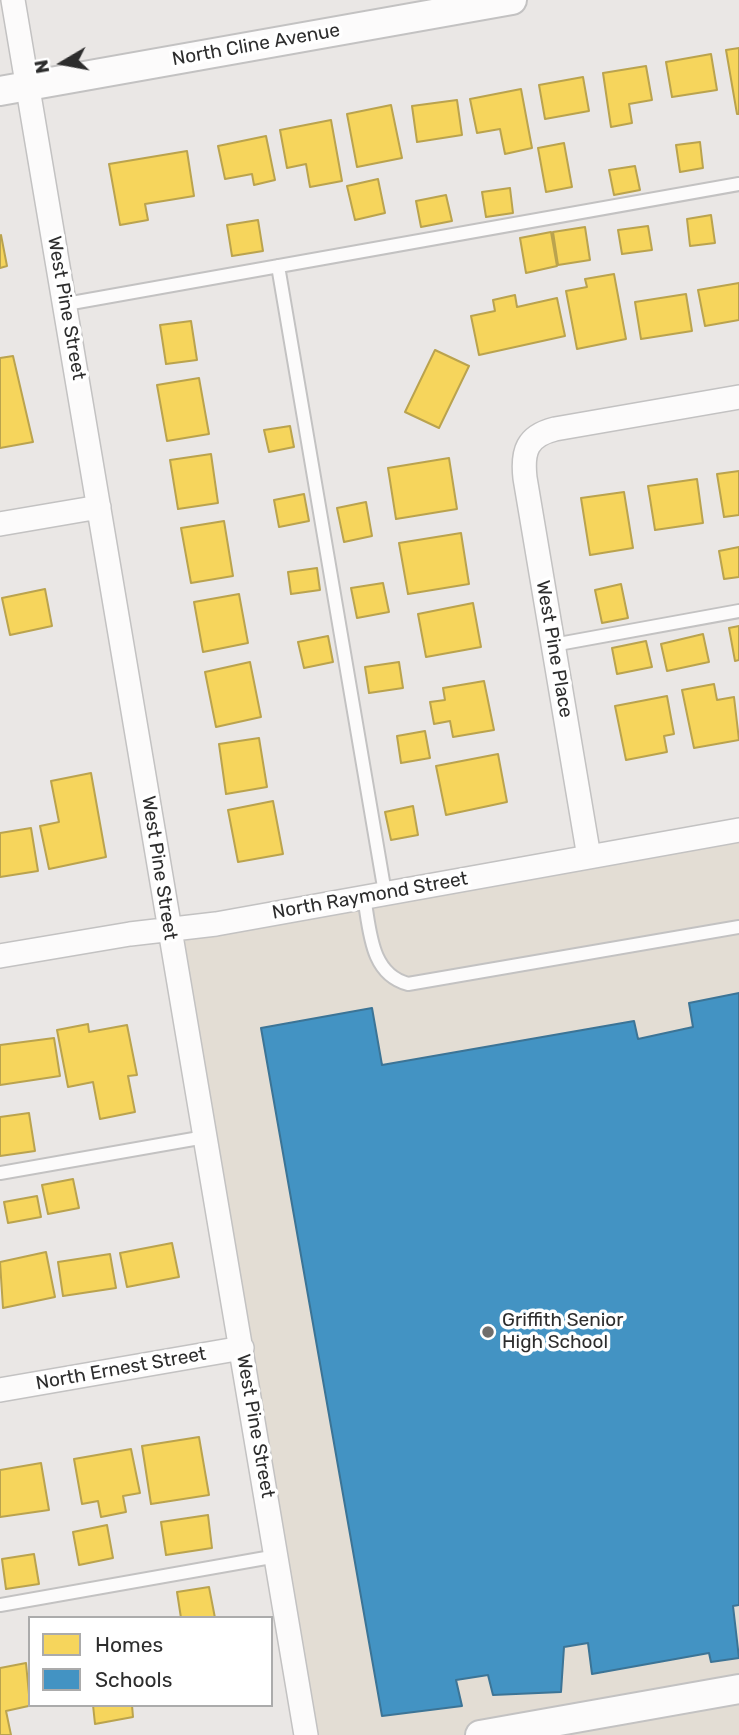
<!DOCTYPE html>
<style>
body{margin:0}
#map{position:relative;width:739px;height:1735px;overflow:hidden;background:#eae7e5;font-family:Rubik,sans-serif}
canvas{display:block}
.legend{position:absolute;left:28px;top:1616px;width:245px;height:91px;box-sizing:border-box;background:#fff;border:2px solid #ababab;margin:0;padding:9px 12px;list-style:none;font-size:21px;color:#2d2d2d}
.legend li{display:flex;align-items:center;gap:14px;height:35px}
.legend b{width:35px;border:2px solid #ababab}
.north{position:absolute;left:28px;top:28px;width:70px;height:70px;-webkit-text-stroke:5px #fff;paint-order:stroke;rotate:260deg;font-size:19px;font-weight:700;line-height:28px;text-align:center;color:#2d2d2d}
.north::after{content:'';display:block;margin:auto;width:24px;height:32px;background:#2d2d2d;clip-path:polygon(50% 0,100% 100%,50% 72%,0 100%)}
</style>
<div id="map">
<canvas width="739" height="1735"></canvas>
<ul class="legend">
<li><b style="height:19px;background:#f6d55c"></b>Homes</li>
<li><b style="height:19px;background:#4393c3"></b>Schools</li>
</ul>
<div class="north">N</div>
</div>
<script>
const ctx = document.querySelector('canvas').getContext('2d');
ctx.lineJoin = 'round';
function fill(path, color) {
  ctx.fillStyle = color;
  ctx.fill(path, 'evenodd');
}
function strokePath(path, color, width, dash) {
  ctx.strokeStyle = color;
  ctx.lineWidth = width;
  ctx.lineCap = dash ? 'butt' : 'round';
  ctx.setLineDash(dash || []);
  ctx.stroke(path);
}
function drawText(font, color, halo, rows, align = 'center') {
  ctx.font = font + ' Rubik,sans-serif';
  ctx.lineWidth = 7;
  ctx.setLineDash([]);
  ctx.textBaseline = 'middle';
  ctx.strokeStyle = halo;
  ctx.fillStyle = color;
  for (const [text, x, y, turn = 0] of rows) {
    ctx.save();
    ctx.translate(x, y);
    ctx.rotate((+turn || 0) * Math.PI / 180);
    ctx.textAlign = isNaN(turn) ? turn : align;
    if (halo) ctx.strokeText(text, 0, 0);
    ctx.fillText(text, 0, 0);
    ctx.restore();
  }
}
fill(new Path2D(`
 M739,828V1735H305L170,930Z`), '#e3ddd4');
const homes = new Path2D(`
 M739,48V114H737L726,50Z
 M711,54L717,90L672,97L666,62Z
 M646,66L652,100L629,104L632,123L611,127L603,73Z
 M583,77L589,111L545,119L539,85Z
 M521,89L532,148L505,154L500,129L477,133L470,99Z
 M457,100L462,135L417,142L412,106Z
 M391,105L402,158L357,167L347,114Z
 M331,120L342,181L310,187L306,164L287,168L280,130Z
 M266,136L275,180L254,185L252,174L225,179L218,146Z
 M700,142L703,168L680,172L676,145Z
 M564,143L572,187L546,192L538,148Z
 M187,151L194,196L145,204L148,220L120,225L109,164Z
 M635,166L640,190L614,195L609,170Z
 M378,179L385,213L355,220L347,186Z
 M510,188L513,213L486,217L482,192Z
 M446,195L452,221L421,227L416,201Z
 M711,215L715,243L690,246L687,219Z
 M258,220L263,251L232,256L227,225Z
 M648,226L652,250L622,254L618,230Z
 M585,227L590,260L558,265L553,232Z
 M551,232L557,266L526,273L520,238Z
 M1,235L7,266L0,268V236Z
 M614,274L626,339L577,349L566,291L587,287L585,279Z
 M739,283V320L705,326L698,290Z
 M686,294L692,331L641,339L635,302Z
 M515,295L517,307L557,298L565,336L479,355L471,316L495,311L493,300Z
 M191,321L197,360L166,364L160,325Z
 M435,350L469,366L439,428L405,412Z
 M13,356L33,442L0,448V358Z
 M199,378L209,434L167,441L157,385Z
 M290,426L294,447L269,452L264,430Z
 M211,454L218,503L178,509L170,460Z
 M449,458L457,509L396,519L388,468Z
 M739,471V515L724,517L717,474Z
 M697,479L703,523L655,530L648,486Z
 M624,492L633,548L590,555L581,498Z
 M304,494L309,521L279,527L274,500Z
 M366,502L372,536L344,542L337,508Z
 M224,521L233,576L191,583L181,528Z
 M461,533L469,584L408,594L399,543Z
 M739,547V577L724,579L719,551Z
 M317,568L320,590L291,594L288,572Z
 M383,583L389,612L357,618L351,588Z
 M621,584L628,618L602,623L595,590Z
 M45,589L52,626L10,635L2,598Z
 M239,594L248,643L203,652L194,602Z
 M473,603L481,647L426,657L418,614Z
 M739,626V660L735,661L729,628Z
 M703,634L709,662L667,671L661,644Z
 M328,636L333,662L304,668L298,642Z
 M646,641L652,667L617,674L612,648Z
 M250,662L261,717L216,727L205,672Z
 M399,662L403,688L369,693L365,667Z
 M484,681L494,730L453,737L450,721L434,724L430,702L445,700L443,688Z
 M714,684L717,700L734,697L739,740L694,748L682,690Z
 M667,696L674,734L664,736L667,752L626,760L615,706Z
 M425,731L430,758L401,763L397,736Z
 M259,738L267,787L226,794L219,744Z
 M498,754L507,802L446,815L436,766Z
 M91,773L106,857L49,869L40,826L59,822L51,781Z
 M273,801L283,854L238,862L228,810Z
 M413,806L418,835L391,840L385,812Z
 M31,828L38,871L0,877V833Z
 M88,1024L89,1032L127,1025L137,1075L128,1076L135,1112L100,1119L93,1082L68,1087L57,1030Z
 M54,1038L60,1076L0,1085V1045Z
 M29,1113L35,1151L0,1156V1117Z
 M73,1179L79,1208L48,1214L42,1185Z
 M37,1196L41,1217L8,1223L4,1202Z
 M172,1243L179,1277L127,1287L120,1253Z
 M46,1252L55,1297L3,1308L0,1262Z
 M110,1254L116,1288L63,1296L58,1262Z
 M199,1437L209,1495L151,1504L142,1446Z
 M131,1449L140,1493L123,1496L126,1512L101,1517L98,1501L82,1504L74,1459Z
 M41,1463L49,1510L0,1517V1470Z
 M208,1515L212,1548L166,1555L161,1522Z
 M107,1525L113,1558L79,1565L73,1532Z
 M34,1554L39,1584L6,1589L2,1559Z
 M209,1587L215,1618H181L177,1592Z
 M26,1663L30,1705H33L6,1711L11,1735H0V1668Z
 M93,1705H132L133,1717L95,1724Z`);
fill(homes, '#f6d55c');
strokePath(homes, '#baa34e', 2);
const schools = new Path2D(`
 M739,993V1605L733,1606L739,1658L711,1662L709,1653L592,1674L588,1643L564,1647L561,1692L493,1695L488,1675L456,1680L462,1706L382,1716L261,1028L372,1008L382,1065L634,1021L638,1039L693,1027L689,1003Z`);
fill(schools, '#4393c3');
strokePath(schools, '#3c7496', 2);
const service = new Path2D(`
 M278,266L385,893
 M66,304L739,184
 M553,645L739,611
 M364,897C370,930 370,974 408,984L739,927
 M0,1173L205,1137
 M0,1605L277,1556`);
const minor = new Path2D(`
 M13,0L306,1735
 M0,524L99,507
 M589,857L525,478C522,451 527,436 555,429L739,397
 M0,956L130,934L216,924L739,830
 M0,1390L242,1348`);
const tertiary = new Path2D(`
 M0,91L512,0
 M480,1735L739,1689`);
strokePath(service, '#c3c2c2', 16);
strokePath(minor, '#c3c2c2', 26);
strokePath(tertiary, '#c3c2c2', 32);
strokePath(service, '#fcfbfb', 12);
strokePath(minor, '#fcfbfb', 23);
strokePath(tertiary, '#fcfbfb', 28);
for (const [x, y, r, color] of [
 [488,1332,7,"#6f6e6d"]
]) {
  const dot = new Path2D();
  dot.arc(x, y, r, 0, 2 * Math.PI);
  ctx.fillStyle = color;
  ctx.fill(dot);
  strokePath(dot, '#fff', 2.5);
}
drawText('19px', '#2d2d2d', '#fff', [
 ["North Cline Avenue",256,45,-10],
 ["West Pine Street",66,308,80],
 ["West Pine Place",554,649,80],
 ["West Pine Street",159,868,81],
 ["North Raymond Street",370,896,-10],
 ["North Ernest Street",121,1369,-10],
 ["West Pine Street",255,1426,80]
]);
drawText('19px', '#2d2d2d', '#fff', [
 ["Griffith Senior",502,1321],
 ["High School",502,1343]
], 'left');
</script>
